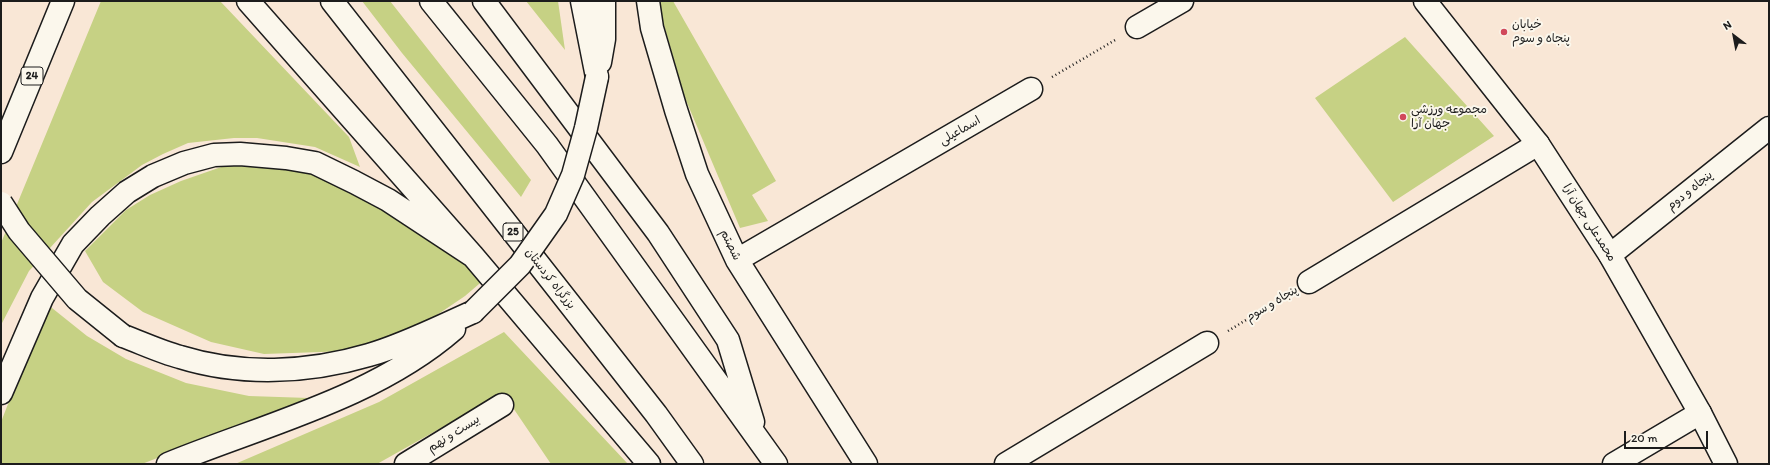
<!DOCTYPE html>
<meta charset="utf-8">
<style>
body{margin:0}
#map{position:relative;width:1770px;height:465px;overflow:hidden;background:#f9e7d6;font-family:Itim,sans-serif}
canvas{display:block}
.frame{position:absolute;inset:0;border:2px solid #1c1c1c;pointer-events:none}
.north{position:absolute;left:1714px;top:16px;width:40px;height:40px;-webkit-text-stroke:3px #fbf7ec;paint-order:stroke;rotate:328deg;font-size:11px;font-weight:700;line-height:16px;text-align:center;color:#1c1c1c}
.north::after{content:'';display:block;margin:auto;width:14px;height:18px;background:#1c1c1c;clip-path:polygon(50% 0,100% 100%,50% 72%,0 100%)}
.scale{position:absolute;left:1624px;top:431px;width:84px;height:18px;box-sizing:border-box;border:2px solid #1c1c1c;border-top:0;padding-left:5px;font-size:12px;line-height:14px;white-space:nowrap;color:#1c1c1c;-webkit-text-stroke:3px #fbf7ec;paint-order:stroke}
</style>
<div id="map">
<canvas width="1770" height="465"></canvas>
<div class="frame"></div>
<div class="north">N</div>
<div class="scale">20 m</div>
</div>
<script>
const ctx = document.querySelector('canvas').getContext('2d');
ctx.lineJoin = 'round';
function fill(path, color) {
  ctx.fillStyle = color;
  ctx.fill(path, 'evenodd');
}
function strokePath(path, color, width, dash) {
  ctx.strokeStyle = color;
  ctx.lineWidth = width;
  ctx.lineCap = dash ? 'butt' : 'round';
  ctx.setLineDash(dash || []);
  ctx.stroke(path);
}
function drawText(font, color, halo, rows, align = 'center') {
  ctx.font = font + ' Itim,"Playpen Sans Arabic",sans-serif';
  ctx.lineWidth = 4;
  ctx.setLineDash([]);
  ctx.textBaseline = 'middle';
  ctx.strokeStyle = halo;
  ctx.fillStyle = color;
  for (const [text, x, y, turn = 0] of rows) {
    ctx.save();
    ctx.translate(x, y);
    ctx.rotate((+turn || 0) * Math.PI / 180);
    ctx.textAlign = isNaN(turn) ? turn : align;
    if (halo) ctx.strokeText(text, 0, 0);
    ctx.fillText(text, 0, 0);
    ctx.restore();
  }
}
fill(new Path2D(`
 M101,1H220L349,137L360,167L315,147L257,138H234L188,143L163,154L142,165L92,202L29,271L1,325V243Z
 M362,1H390L531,180L521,197L402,53Z
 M526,1H558L565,50Z
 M657,1H673L776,181L752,195L768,221L740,228L685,98Z
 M1405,37L1494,136L1393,202L1315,98Z
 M276,164L339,183L404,221L486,278L465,296L428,321L380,342L349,351L264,354L211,342L143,312L103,282L85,251L126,210L150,195L181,181L227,165Z
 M47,304L87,336L126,359L186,383L249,396L309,398L142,464H1V422Z
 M504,332L628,464H551L503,393L377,464H235L379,402Z`), '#c6d184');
const street = new Path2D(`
 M648,1L652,28L676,110L697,174L737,260L866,464
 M1137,27L1182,1
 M1610,255L1769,128
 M737,260L1031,89
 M1309,282L1538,144
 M406,464L502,405
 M1006,464L1207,343
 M1614,464L1700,413`);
const secondary = new Path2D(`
 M1425,1L1538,144L1610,255L1700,413L1726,464`);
const highway = new Path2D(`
 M248,1L473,256L649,464
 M332,1L656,414L692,464
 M431,1L547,145L776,464
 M484,1L658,233L728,340L753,422
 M582,1L597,77
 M600,62L604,39V1
 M1,152L63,1
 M123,336C142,343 161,352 180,357C241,376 308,373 369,355C404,345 439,327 473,312
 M1,393L42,298L73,244L100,216L127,192L153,176L184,163L214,155L240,154L286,158L315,163L354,182L388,200L473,256
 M168,464C263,425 375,398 454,329`);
strokePath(street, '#1c1c1c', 25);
strokePath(secondary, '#1c1c1c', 25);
strokePath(highway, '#1c1c1c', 25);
strokePath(new Path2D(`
 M1052,77L1117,39
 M1228,331L1287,295`), '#1c1c1c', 2.5, [1, 3]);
strokePath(street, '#fbf7ec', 22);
strokePath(secondary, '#fbf7ec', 22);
strokePath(highway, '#fbf7ec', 22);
const highwayBridge = new Path2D(`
 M1,203L19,231L77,299L123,336
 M473,312L520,265L556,214L573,175L586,128L597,77`);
strokePath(highwayBridge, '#1c1c1c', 25, []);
strokePath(highwayBridge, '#fbf7ec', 22);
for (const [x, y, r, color] of [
 [1504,32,4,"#d1495b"],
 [1403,117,4,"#d1495b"]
]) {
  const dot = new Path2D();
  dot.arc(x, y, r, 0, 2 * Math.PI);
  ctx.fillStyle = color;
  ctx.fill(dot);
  strokePath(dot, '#fbf7ec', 1.5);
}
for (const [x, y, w] of [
 [32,76,22],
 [513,232,20]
]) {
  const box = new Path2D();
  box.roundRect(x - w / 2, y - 9, w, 18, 3);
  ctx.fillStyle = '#fbf7ec';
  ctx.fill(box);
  strokePath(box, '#1c1c1c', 1);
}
drawText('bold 11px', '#1c1c1c', null, [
 ["24",32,76],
 ["25",513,232]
]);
drawText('12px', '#1c1c1c', '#fbf7ec', [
 ["خیابان",1512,25],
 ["پنجاه و سوم",1512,39],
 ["مجموعه ورزشی",1411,110],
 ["جهان آرا",1411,124]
], 'left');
drawText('12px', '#1c1c1c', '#fbf7ec', [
 ["اسماعیلی",960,131,-30],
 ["پنجاه و دوم",1690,191,-39],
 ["محمدعلی جهان آرا",1589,223,58],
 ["شصتم",730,245,64],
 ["بزرگراه کردستان",550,279,52],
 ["پنجاه و سوم",1272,304,-31],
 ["بیست و نهم",454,434,-32]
]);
</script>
